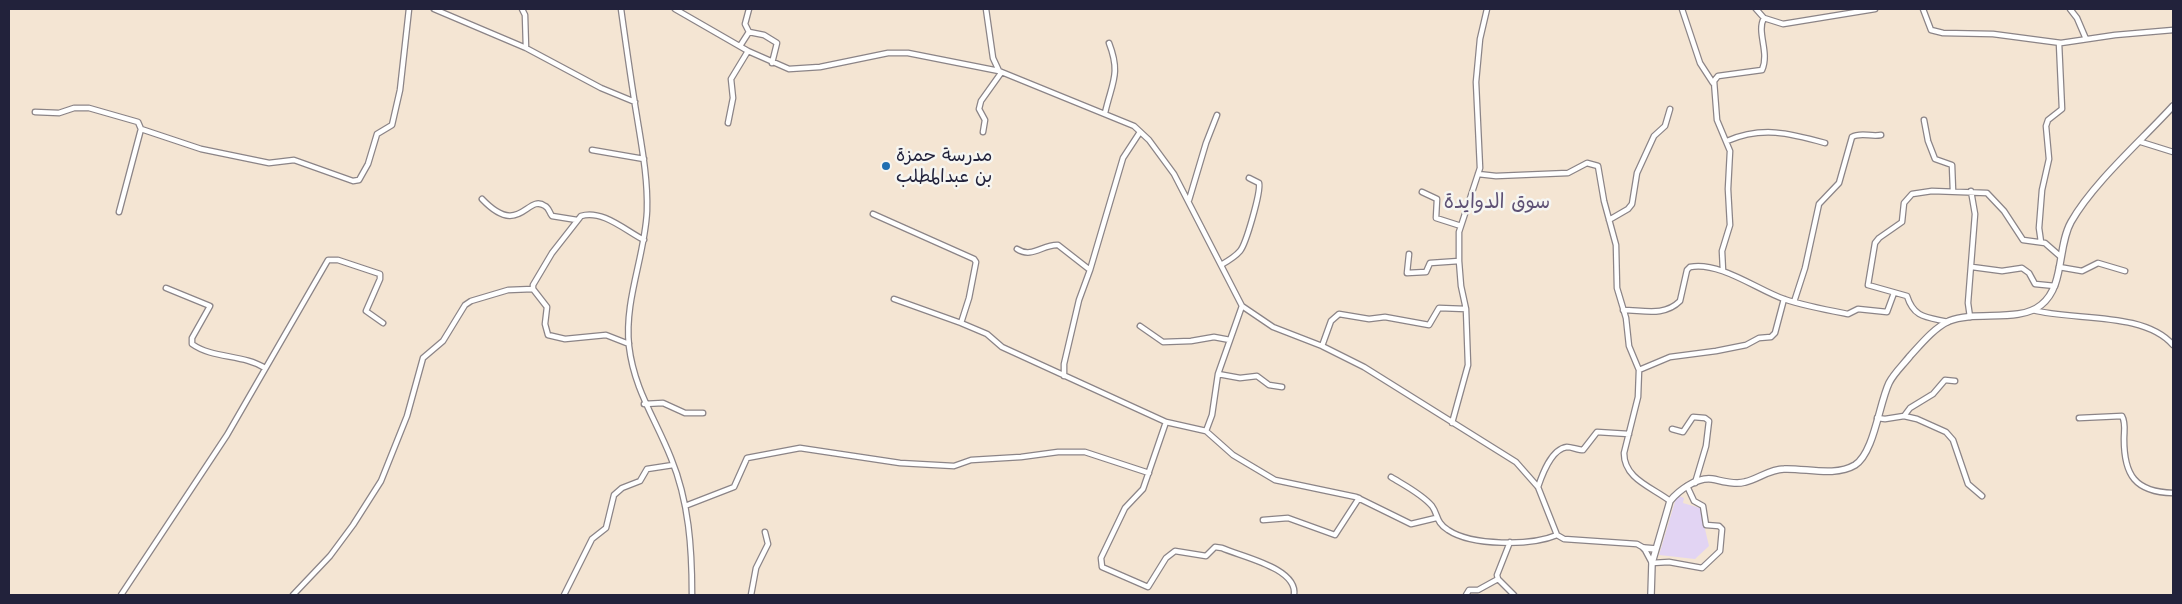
<!DOCTYPE html>
<meta charset="utf-8">
<style>
body{margin:0}
#map{position:relative;width:2182px;height:604px;overflow:hidden;background:#f4e5d3;font-family:"Comic Neue",sans-serif}
canvas{display:block}
.frame{position:absolute;inset:0;border:10px solid #22223b;pointer-events:none}
</style>
<div id="map">
<canvas width="2182" height="604"></canvas>
<div class="frame"></div>
</div>
<script>
const ctx = document.querySelector('canvas').getContext('2d');
ctx.lineJoin = 'round';
function fill(path, color) {
  ctx.fillStyle = color;
  ctx.fill(path, 'evenodd');
}
function strokePath(path, color, width, dash) {
  ctx.strokeStyle = color;
  ctx.lineWidth = width;
  ctx.lineCap = dash ? 'butt' : 'round';
  ctx.setLineDash(dash || []);
  ctx.stroke(path);
}
function drawText(font, color, halo, rows, align = 'center') {
  ctx.font = font + ' "Comic Neue","Playpen Sans Arabic",sans-serif';
  ctx.lineWidth = 5;
  ctx.setLineDash([]);
  ctx.textBaseline = 'middle';
  ctx.strokeStyle = halo;
  ctx.fillStyle = color;
  for (const [text, x, y, turn = 0] of rows) {
    ctx.save();
    ctx.translate(x, y);
    ctx.rotate((+turn || 0) * Math.PI / 180);
    ctx.textAlign = isNaN(turn) ? turn : align;
    if (halo) ctx.strokeText(text, 0, 0);
    ctx.fillText(text, 0, 0);
    ctx.restore();
  }
}
fill(new Path2D(`
 M1677,495L1684,498L1683,503L1700,508L1709,546L1695,559L1659,555Z`), '#e2d4f3');
const minor = new Path2D(`
 M434,9L526,48L601,88L635,102
 M522,9L525,15L526,48
 M621,9C626,45 631,81 637,117C642,148 648,179 647,211C645,256 624,300 629,346C634,389 655,418 671,458C689,502 692,548 692,595
 M675,9L748,51L789,69L820,67L888,53H908L999,71L1134,126L1149,140L1174,174L1242,306L1273,327L1322,346L1364,367L1516,462L1538,487L1557,535L1564,539L1637,544L1644,548L1652,563L1669,562L1702,568L1720,551L1722,529L1719,526L1706,525L1703,506L1694,501L1687,486
 M749,9L745,24L749,32L764,35L777,43L772,63
 M986,9L993,58L999,71
 M1682,9L1700,63L1713,83
 M1756,9L1764,18L1783,24L1875,9
 M1923,9L1931,30L1943,33L1993,34L2061,43L2115,35L2173,30
 M2070,9L2077,18L2086,39
 M740,46L749,32
 M35,112L59,113L74,108H89L138,122L141,129L201,149L269,163L294,160L353,181L359,180L368,164L377,134L392,125L400,90L409,9
 M1105,113C1112,82 1121,74 1109,43
 M1924,120L1928,141L1935,159L1952,165L1953,191
 M728,123L733,98L731,79L748,51
 M983,132L985,120L979,109L981,101L1001,73
 M1727,141C1762,126 1789,133 1825,143
 M2141,142L2173,152
 M592,150L644,159
 M1478,174L1496,176L1568,173L1587,163L1598,166L1604,201L1616,245L1617,288L1626,318L1629,346L1639,370L1638,397L1624,453C1624,479 1652,487 1670,501
 M1422,192L1437,199L1436,218L1461,226
 M482,199C520,239 527,193 545,206C549,208 549,212 552,216L577,220
 M1189,200L1206,143L1217,115
 M119,212L141,129
 M873,214L974,259L976,262L969,298L961,323L987,334L1002,347L1166,422L1206,431L1233,455L1275,480L1356,497L1411,524L1436,518
 M1609,220L1628,209L1632,204L1637,173L1654,136L1665,126L1670,109
 M2041,242L2039,228L2042,190L2049,159L2046,126L2048,120L2062,109L2059,43
 M1017,249C1032,259 1043,244 1058,245L1090,270
 M1409,254L1407,273L1426,272L1430,263L1459,261
 M1221,265C1228,261 1235,257 1240,251C1246,244 1261,192 1259,183L1249,178
 M1972,267L2002,271L2022,268L2029,273L2035,284L2055,286
 M2059,267L2082,271L2098,263L2125,271
 M1723,271L1722,251L1730,225L1728,189L1730,151L1717,120L1714,81L1718,76L1762,70C1770,52 1756,32 1764,18
 M166,288L210,306L192,338V344C213,359 243,354 265,368
 M894,299L961,323
 M1794,302L1805,268L1819,204L1839,183L1852,137C1860,132 1871,137 1881,135
 M1623,310C1643,310 1664,317 1680,301L1687,270L1690,267C1719,261 1758,290 1784,299C1805,306 1827,310 1848,314L1858,309L1887,312L1894,293
 M2033,310C2072,321 2144,311 2173,345
 M1970,317L1968,303L1975,214L1971,191
 M1948,322C1926,317 1914,318 1907,296L1868,285L1875,243L1879,238L1902,222L1904,203L1912,194L1932,191L1987,193L2004,211L2023,240L2045,243L2061,257
 M1140,326L1163,342L1191,341L1214,337L1230,340
 M629,344L606,335L565,339L548,335L545,324L547,307L533,289V285L552,253L581,216C602,209 626,231 644,240
 M1322,346L1331,321L1339,314L1369,319L1385,317L1429,325L1439,308L1466,309
 M1639,370L1670,357L1716,351L1746,345L1759,338L1771,337L1775,333L1784,299
 M1218,374L1240,378L1257,376L1269,385L1282,387
 M1064,376V364L1079,300L1090,270L1123,158L1140,132
 M644,404L663,403L685,413H703
 M1904,416L1910,408L1933,394L1945,380L1955,381
 M1877,418L1885,419L1904,416L1917,419L1946,432L1953,440L1968,484L1982,496
 M2079,418L2122,416C2126,423 2124,431 2124,439C2124,475 2135,492 2173,493
 M1166,422L1143,489L1125,508L1101,558L1102,567L1148,587L1166,558L1175,551L1206,556L1215,547L1222,548C1242,557 1298,568 1294,595
 M1452,423L1468,365L1466,309L1461,286L1459,261V232L1480,168L1476,82L1480,39L1487,9
 M1672,429L1683,432L1693,417L1705,418L1709,421L1706,446L1695,483
 M1206,431L1212,415L1218,374L1242,306
 M1391,477C1404,485 1422,494 1432,506C1438,514 1436,523 1448,530C1472,546 1531,546 1557,535
 M1538,487C1542,475 1551,449 1567,447C1572,447 1578,450 1583,450L1597,432L1629,434
 M685,506L734,487L747,458L800,448L900,463L954,466L971,460L1021,457L1058,452H1085L1149,473
 M1263,520L1288,518L1335,535L1359,498
 M1510,542L1497,575L1498,579L1514,595
 M121,595L227,435L328,260H338L380,274V279L366,311L383,323
 M293,595L330,556L353,525L381,481L407,416L423,358L443,341L465,305L471,301L508,290L533,289
 M564,595L592,539L606,528L614,495L622,488L640,481L647,469L673,465
 M751,595L756,568L768,544L765,532
 M1466,595L1469,590H1478L1498,579`);
const tertiary = new Path2D(`
 M1644,548L1656,549
 M1651,595L1652,563L1670,501C1679,490 1697,477 1712,479C1723,481 1734,485 1745,482C1758,479 1770,469 1784,469C1806,468 1835,477 1855,465C1874,453 1879,404 1889,383C1894,373 1903,365 1910,356C1921,344 1934,328 1949,321C1976,310 2019,323 2041,305C2065,286 2057,247 2071,222C2093,183 2142,140 2173,106`);
strokePath(minor, '#8b8487', 7);
strokePath(tertiary, '#8b8487', 8);
strokePath(minor, '#fff', 4.5);
strokePath(tertiary, '#fff', 5.5);
for (const [x, y, r, color] of [
 [886,166,5,"#1f6fb2"]
]) {
  const dot = new Path2D();
  dot.arc(x, y, r, 0, 2 * Math.PI);
  ctx.fillStyle = color;
  ctx.fill(dot);
  strokePath(dot, '#f6f6f2', 2);
}
drawText('18px', '#22223b', '#f6f6f2', [
 ["مدرسة حمزة",896,156],
 ["بن عبدالمطلب",896,177]
], 'left');
drawText('20px', '#5e5175', '#f6f6f2', [
 ["سوق الدوايدة",1497,202]
]);
</script>
